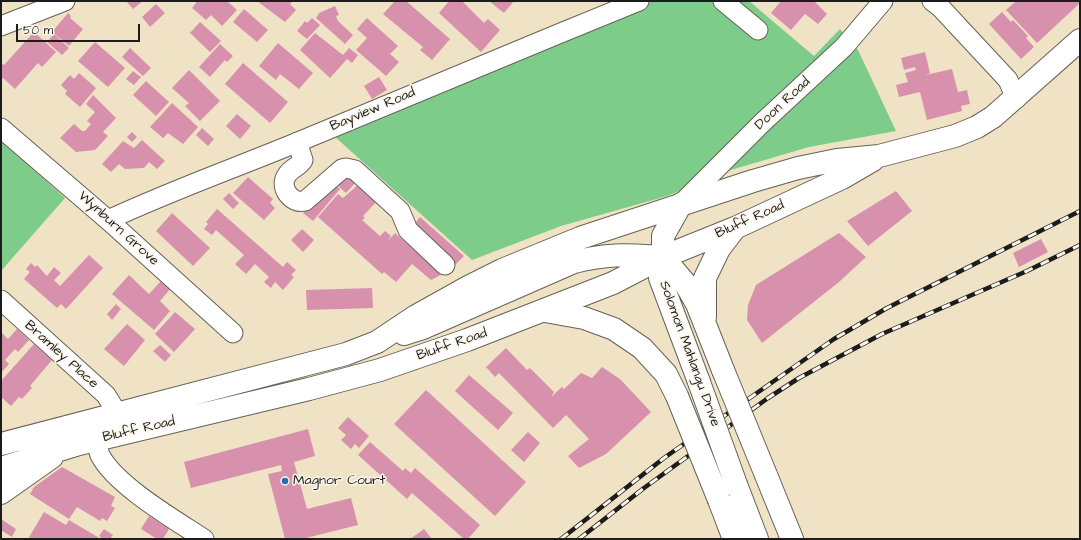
<!DOCTYPE html>
<style>
body{margin:0}
#map{position:relative;width:1081px;height:540px;overflow:hidden;background:#f0e2c5;font-family:"Architects Daughter",sans-serif}
canvas{display:block}
.frame{position:absolute;inset:0;border:2px solid #1c1c1c;pointer-events:none}
.scale{position:absolute;left:16px;top:24px;width:124px;height:18px;box-sizing:border-box;border:2px solid #1c1c1c;border-top:0;padding-left:5px;font-size:12px;line-height:14px;white-space:nowrap;color:#1c1c1c;-webkit-text-stroke:3px #fbf7ec;paint-order:stroke}
</style>
<div id="map">
<canvas width="1081" height="540"></canvas>
<div class="frame"></div>
<div class="scale">50 m</div>
</div>
<script>
const ctx = document.querySelector('canvas').getContext('2d');
ctx.lineJoin = 'round';
function fill(path, color) {
  ctx.fillStyle = color;
  ctx.fill(path, 'evenodd');
}
function strokePath(path, color, width, dash) {
  ctx.strokeStyle = color;
  ctx.lineWidth = width;
  ctx.lineCap = dash ? 'butt' : 'round';
  ctx.setLineDash(dash || []);
  ctx.stroke(path);
}
function drawText(font, color, halo, rows, align = 'center') {
  ctx.font = font + ' "Architects Daughter",sans-serif';
  ctx.lineWidth = 3;
  ctx.setLineDash([]);
  ctx.textBaseline = 'middle';
  ctx.strokeStyle = halo;
  ctx.fillStyle = color;
  for (const [text, x, y, turn = 0] of rows) {
    ctx.save();
    ctx.translate(x, y);
    ctx.rotate((+turn || 0) * Math.PI / 180);
    ctx.textAlign = isNaN(turn) ? turn : align;
    if (halo) ctx.strokeText(text, 0, 0);
    ctx.fillText(text, 0, 0);
    ctx.restore();
  }
}
fill(new Path2D(`
 M650,1H749L814,56L840,29L858,50L896,131L809,147L731,170L667,196L561,226L472,260L334,136Z
 M1,140L65,198L1,271Z`), '#7ecc8a');
fill(new Path2D(`
 M126,1H143L133,9Z
 M196,1H227L237,10L222,26L211,15L206,20L192,8L196,3Z
 M257,1H293L290,4L296,10L285,22Z
 M395,1H406L450,39L432,60L420,50L423,47L383,14Z
 M449,1H462L484,23L488,19L500,30L481,52L439,13Z
 M489,1H514L504,13Z
 M781,1H816L815,2L827,14L818,24L805,14L791,30L771,13Z
 M1016,1H1080V3L1037,43L1006,10Z
 M156,4L165,13L150,27L142,17Z
 M335,6L339,15L336,16L338,21L353,35L345,44L316,18L319,13Z
 M244,9L268,30L257,42L233,22Z
 M1002,12L1011,22L1013,20L1028,36L1026,38L1034,47L1021,59L989,24Z
 M68,13L71,16L70,18L83,29L69,46L52,32Z
 M312,18L320,25L307,39L297,31L305,21L307,23Z
 M367,18L398,46L390,54L399,62L386,76L356,50L367,38L357,29Z
 M200,22L221,41L210,52L190,33Z
 M34,32L56,52L42,67L38,63L15,89L3,78L1,80V63L4,65Z
 M315,33L343,55L349,48L358,55L352,63L347,59L330,78L300,50Z
 M54,34L69,48L62,55L47,42Z
 M95,42L125,68L108,87L78,61Z
 M278,43L313,73L299,89L280,74L276,80L259,66Z
 M220,44L233,56L227,62L225,60L210,77L199,67Z
 M130,48L151,68L143,76L122,57Z
 M925,52L930,73L925,75L952,69L958,92L967,90L970,104L961,106L962,111L927,120L920,92L899,97L896,85L908,82L905,73L916,70L915,67L904,70L901,58Z
 M243,63L288,102L270,123L225,84Z
 M189,70L220,101L200,121L185,106L189,103L172,88Z
 M133,71L141,77L134,85L126,79Z
 M79,73L96,88L80,107L65,94L67,91L61,85L70,75L74,79Z
 M379,77L387,90L372,99L364,86Z
 M146,81L169,102L156,116L133,95Z
 M93,95L116,118L103,132L108,136L95,150L76,152L60,138L74,124L82,131H85L91,124L87,121L95,112L86,104Z
 M172,103L198,127L183,144L168,133L163,138L150,127Z
 M237,114L251,126L240,139L226,126Z
 M202,128L214,139L208,146L196,135Z
 M132,132L137,137L132,142L127,137Z
 M142,140L165,161L157,169L149,162L144,168L125,169L119,164L111,172L102,164L123,141L134,148Z
 M348,173L357,181L346,193L337,185Z
 M248,177L273,199L270,203L275,208L264,220L233,193Z
 M331,181L340,189L313,221L303,213Z
 M360,183L378,200L363,216L365,218L362,220L380,236L385,231L391,236L387,242L395,233L441,274L439,276L431,280L412,264L396,282L384,272L382,274L318,217L338,194L343,198Z
 M896,191L912,211L868,246L847,221Z
 M229,193L239,203L233,209L223,199Z
 M217,209L283,267L287,262L296,270L291,275L294,277L283,290L275,282L271,288L264,282L269,277L255,264L246,274L235,264L244,255L216,230L212,235L204,229L208,224L206,222Z
 M172,213L210,248L193,266L156,231Z
 M420,217L464,256L455,265L412,227Z
 M302,229L314,240L303,252L291,240Z
 M839,233L866,257L839,282L762,343L747,320L748,305L756,285Z
 M1041,239L1048,252L1019,267L1013,253Z
 M89,255L103,268L66,309L61,304L57,308L24,279L30,272L26,269L31,263L35,267L37,265L47,276L54,267L61,273L54,280L60,286Z
 M129,275L149,294L161,281L170,289L160,301L170,311L154,330L112,294Z
 M372,288L373,308L307,310L306,290Z
 M116,304L121,309L112,320L107,314Z
 M175,312L195,329L174,352L155,334Z
 M127,324L145,340L124,366L104,349Z
 M17,329L29,340L18,352L15,349L5,360L9,364L1,373V332L8,339Z
 M34,344L52,360L30,386L32,388L22,399L19,397L11,406L1,397V381Z
 M160,345L171,355L165,362L153,351Z
 M506,348L527,370L530,368L554,392L551,397L562,387L564,389L581,373L592,378L602,367L620,379L651,412L606,454L579,468L568,456L589,439L566,415L553,428L499,373L495,377L486,367Z
 M469,375L513,413L498,430L455,391Z
 M426,390L526,482L495,516L394,424Z
 M348,417L369,436L359,448L355,444L351,449L341,440L346,435L338,428Z
 M308,429L315,456L294,462L307,509L351,498L358,525L302,539H285L268,474L282,471L281,465L191,488L184,462Z
 M528,432L540,443L524,462L511,450Z
 M370,442L403,471L405,468L411,473L415,468L480,525L468,539H464L412,493L407,499L358,455Z
 M62,467L115,497L111,506L115,508L107,521L102,518L100,521L77,507L69,519L30,494L34,487Z
 M44,512L66,525L69,520L101,539H28Z
 M149,516L169,529L163,539H157L141,529Z
 M1,519L16,529L12,537L1,530Z
 M104,529L113,535L110,539H103L99,536Z
 M424,529L432,539H410Z`), '#d791ad');
const minor = new Path2D(`
 M723,1L758,30
 M932,1L941,8L1008,80L1016,99
 M1,26L65,1
 M1,128L108,220L233,333
 M297,142L303,160C299,167 291,168 287,175C278,187 292,205 305,201L342,169L346,168L355,170L400,211L408,230L445,265
 M681,204L763,122L844,47L883,1
 M108,220C170,191 235,168 298,142C412,95 525,47 639,1
 M1,300L106,395L117,413
 M96,440C97,445 98,450 100,455C115,485 175,520 204,539`);
const major = new Path2D(`
 M681,204L663,236V257L660,278L699,382
 M663,257L685,283L697,304L723,370
 M545,311L584,318L614,329L642,348L666,374L677,396
 M705,317V278L719,249L735,228
 M404,334L423,328L574,262C609,253 628,255 663,257
 M1,444L346,354L377,342L416,316L468,287L502,270L580,238L753,181L798,168L837,160L879,156L955,136L977,127L993,117L1080,40
 M1,468L79,444L309,389L380,370L467,340L613,283L663,257L735,228L842,178L873,160
 M766,475L792,539
 M737,487L757,539
 M1,493L52,457
 M719,500L734,539`);
strokePath(minor, '#666157', 21);
strokePath(major, '#666157', 24);
strokePath(minor, '#fff', 19);
strokePath(major, '#fff', 22);
const rail = new Path2D(`
 M561,539L664,458L834,339L887,308L1080,211
 M579,539L644,488L768,398L799,378L882,334L1027,271L1080,245`);
strokePath(rail, '#1c1c1c', 4.5);
strokePath(rail, '#fbf7ec', 3, [9]);
const majorBridge = new Path2D(`
 M723,370L766,475
 M699,382L737,487
 M677,396L719,500`);
strokePath(majorBridge, '#666157', 24, []);
strokePath(majorBridge, '#fff', 22);
for (const [x, y, r, color] of [
 [285,481,4,"#1f6fb2"]
]) {
  const dot = new Path2D();
  dot.arc(x, y, r, 0, 2 * Math.PI);
  ctx.fillStyle = color;
  ctx.fill(dot);
  strokePath(dot, '#fbf7ec', 1.5);
}
drawText('14px', '#1c1c1c', '#fbf7ec', [
 ["Doon Road",783,104,-43],
 ["Bayview Road",373,110,-23],
 ["Bluff Road",750,220,-24],
 ["Wynburn Grove",118,229,42],
 ["Bluff Road",452,345,-19],
 ["Solomon Mahlangu Drive",689,354,70],
 ["Bramley Place",61,355,42],
 ["Bluff Road",139,430,-13]
]);
drawText('14px', '#1c1c1c', '#fbf7ec', [
 ["Magnor Court",293,481]
], 'left');
</script>
